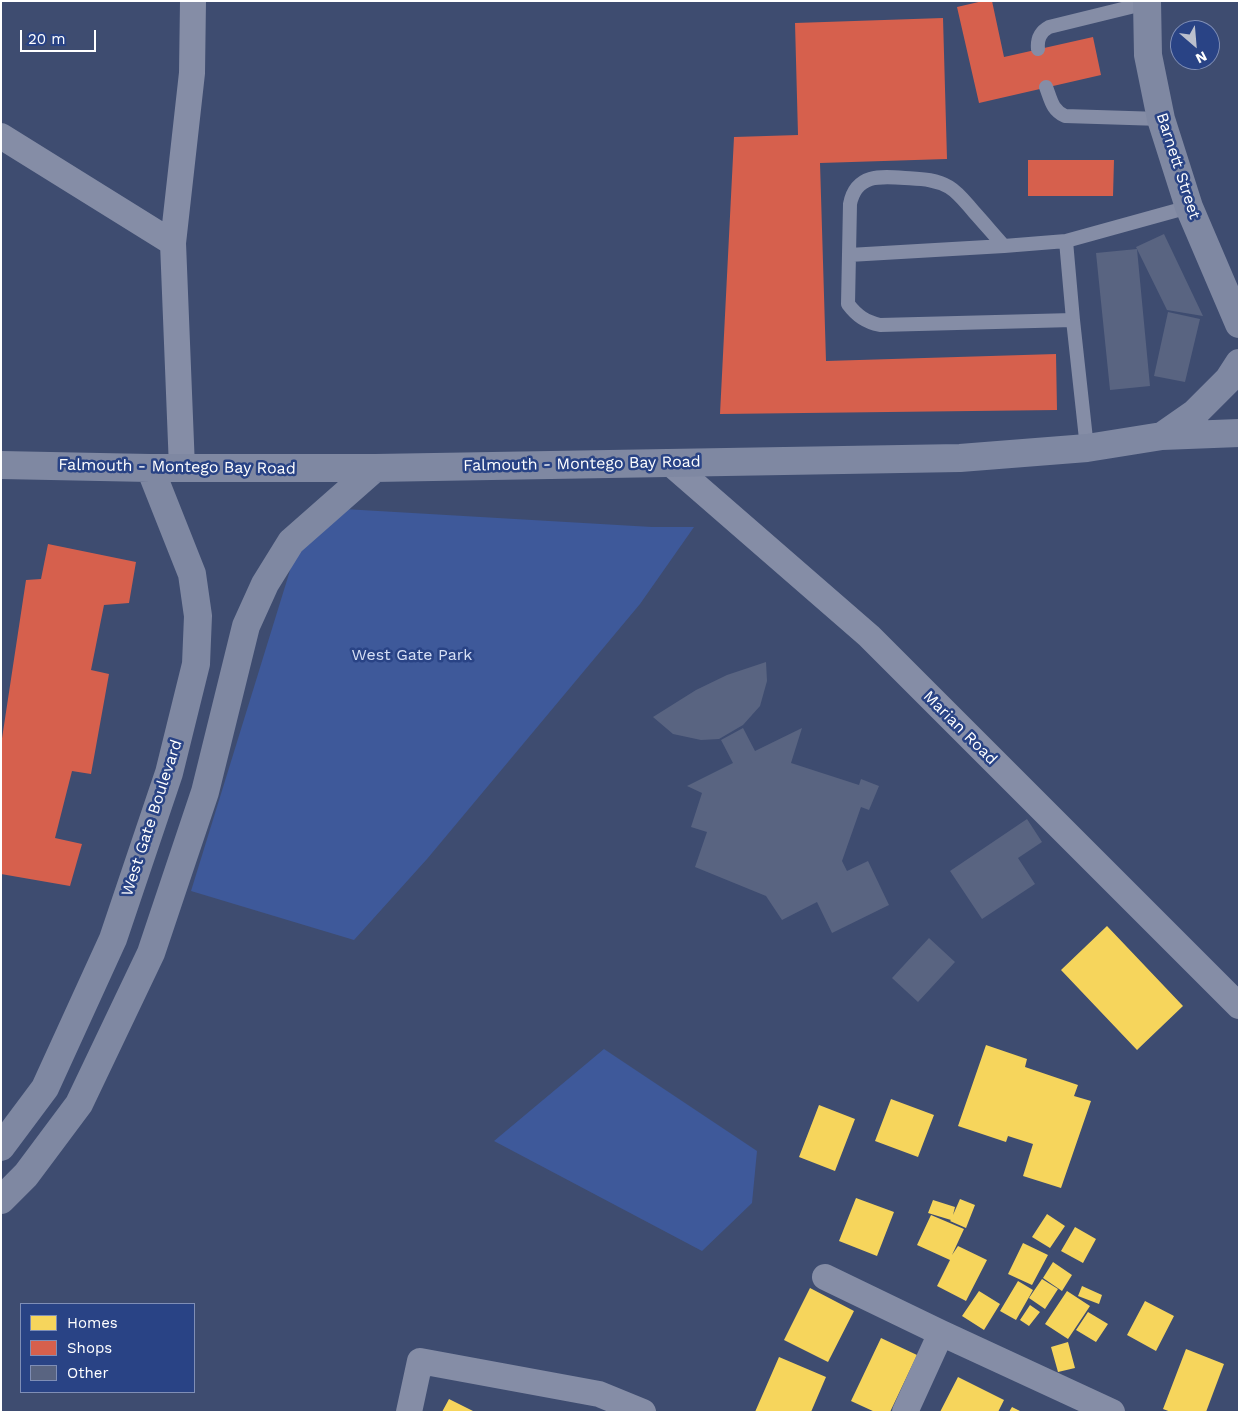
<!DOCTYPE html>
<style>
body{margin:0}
#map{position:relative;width:1240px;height:1413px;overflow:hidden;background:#3e4c70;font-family:"Work Sans",sans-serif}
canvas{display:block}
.frame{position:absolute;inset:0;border:2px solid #fff;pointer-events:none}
.legend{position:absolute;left:20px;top:1303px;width:175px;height:90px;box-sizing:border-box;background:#294385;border:1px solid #7f8eb6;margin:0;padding:6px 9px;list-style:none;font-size:15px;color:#fff}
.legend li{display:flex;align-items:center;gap:10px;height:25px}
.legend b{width:25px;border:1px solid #7f8eb6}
.north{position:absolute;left:1170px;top:20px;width:50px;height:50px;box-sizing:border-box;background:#294385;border:1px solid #7f8eb6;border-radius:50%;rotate:153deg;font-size:14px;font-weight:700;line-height:20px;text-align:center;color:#fff}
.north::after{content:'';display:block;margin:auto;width:18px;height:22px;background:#bbc0cd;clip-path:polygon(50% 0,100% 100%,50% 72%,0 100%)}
.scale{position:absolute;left:20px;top:30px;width:76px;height:22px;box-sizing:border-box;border:2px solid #fff;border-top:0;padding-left:6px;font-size:15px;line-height:18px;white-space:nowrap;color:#fff;-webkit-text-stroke:4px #294385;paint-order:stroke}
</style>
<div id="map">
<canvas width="1240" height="1413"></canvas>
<div class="frame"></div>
<ul class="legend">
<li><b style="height:14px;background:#f6d55c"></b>Homes</li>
<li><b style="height:14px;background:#d6604d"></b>Shops</li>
<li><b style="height:14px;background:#596481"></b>Other</li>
</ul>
<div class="north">N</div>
<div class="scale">20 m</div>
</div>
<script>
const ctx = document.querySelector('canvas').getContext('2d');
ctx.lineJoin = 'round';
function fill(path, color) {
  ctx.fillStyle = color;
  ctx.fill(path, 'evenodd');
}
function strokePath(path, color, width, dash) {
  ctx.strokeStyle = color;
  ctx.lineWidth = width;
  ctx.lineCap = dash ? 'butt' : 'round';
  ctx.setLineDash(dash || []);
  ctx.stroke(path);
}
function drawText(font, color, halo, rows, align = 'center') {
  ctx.font = font + ' "Work Sans",sans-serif';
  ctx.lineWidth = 5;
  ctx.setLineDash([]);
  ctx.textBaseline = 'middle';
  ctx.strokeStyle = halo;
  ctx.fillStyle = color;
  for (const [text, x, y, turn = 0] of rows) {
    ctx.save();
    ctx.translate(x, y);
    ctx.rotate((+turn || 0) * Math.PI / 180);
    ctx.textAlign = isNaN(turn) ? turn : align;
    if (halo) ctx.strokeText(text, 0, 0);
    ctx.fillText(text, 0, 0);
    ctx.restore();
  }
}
fill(new Path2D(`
 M344,509L652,527H694L640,604L427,859L354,940L191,891L296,551Z
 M604,1049L757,1151L752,1203L702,1251L494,1141Z`), '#3e599a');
fill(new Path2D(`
 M1107,926L1183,1006L1137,1050L1061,970Z
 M986,1045L1027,1059L1025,1067L1078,1085L1074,1096L1091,1101L1061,1188L1023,1176L1033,1144L1008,1136L1006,1142L958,1126Z
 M891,1099L934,1115L918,1157L875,1141Z
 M819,1105L855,1119L835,1171L799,1157Z
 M856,1198L894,1212L877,1256L839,1241Z
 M960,1199L975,1205L966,1228L950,1221L951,1220L928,1213L933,1200L955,1207L953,1215Z
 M1047,1214L1065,1226L1050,1248L1032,1237Z
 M931,1215L964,1229L952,1255L958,1246L987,1260L966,1301L937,1286L950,1260L917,1245Z
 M1075,1227L1096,1239L1083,1263L1061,1251Z
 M1023,1243L1048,1255L1032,1285L1008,1274Z
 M1053,1262L1072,1275L1062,1291L1043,1278Z
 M1042,1279L1058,1289L1045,1309L1029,1298Z
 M1018,1281L1033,1290L1016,1320L1000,1311Z
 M1082,1286L1102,1295L1099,1304L1078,1296Z
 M810,1288L854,1311L828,1362L784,1340Z
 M979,1291L1000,1304L984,1330L962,1316Z
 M1067,1291L1090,1306L1068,1339L1045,1324Z
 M1145,1301L1174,1316L1156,1351L1127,1335Z
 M1030,1305L1040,1312L1029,1326L1020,1320Z
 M1088,1312L1108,1324L1096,1342L1076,1330Z
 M881,1338L917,1355L890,1412H875L851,1401Z
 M1068,1342L1075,1368L1058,1372L1051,1347Z
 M1186,1349L1224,1364L1206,1412H1171L1163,1409Z
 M779,1357L826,1377L811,1412H755Z
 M958,1377L1004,1400L998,1412H940Z
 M449,1399L475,1412H442Z
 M1012,1407L1022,1412H1009Z`), '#f6d55c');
fill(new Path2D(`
 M983,1H992L1004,57L1093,37L1101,75L979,103L957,7Z
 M943,18L947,159L820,163L826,361L1056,354L1057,410L720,414L734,137L798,135L795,23Z
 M1028,160H1114L1113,196H1028Z
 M48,544L136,562L129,603L104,605L91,670L109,674L91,774L72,771L55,838L82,844L70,886L1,874V745L26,580L41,579Z`), '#d6604d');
fill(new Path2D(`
 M1164,234L1203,316L1167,310L1137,249L1150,386L1110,390L1096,253L1137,249L1136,247Z
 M1168,312L1200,319L1185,382L1154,376Z
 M766,662L767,681L760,706L743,725L719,739L701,740L673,734L653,717L696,690L727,675Z
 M743,728L755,751L802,728L791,763L859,785L861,779L879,786L869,810L861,807L842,861L847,871L868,861L889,905L832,933L817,902L782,920L766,896L695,867L707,832L691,827L702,793L687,786L733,763L721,740Z
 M1027,819L1042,842L1018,858L1035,884L982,919L950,871Z
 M929,938L955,962L918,1002L892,978Z`), '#596481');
strokePath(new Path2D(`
 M1038,49C1037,39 1040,32 1049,27L1147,3
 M1046,87C1051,100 1052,110 1065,116L1161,119
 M1066,241L1073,320L1087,448
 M1004,246C994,235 984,223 974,212C966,203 959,193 949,187C935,179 921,179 905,178C880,176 856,174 850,204L848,304C857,316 866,322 880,325L1073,320
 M849,255L1004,246L1066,241L1189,207`), '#858da6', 14);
strokePath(new Path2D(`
 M1,136L173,243
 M670,463L869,636L1239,1006
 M182,468L173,243L192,73L193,1
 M825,1277L941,1333L1112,1412
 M409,1412L420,1361L599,1394L643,1412
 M905,1412L941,1333`), '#858da6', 26);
strokePath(new Path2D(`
 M1147,1L1148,55L1161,119L1189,207L1239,324
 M1162,436L1195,413L1228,380L1239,363
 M1,465L150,468H375L960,458L1087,448L1162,436L1239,433
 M1,1147L45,1088L113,939L169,773L196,664L198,616L192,574L150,468
 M1,1200L26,1175L79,1104L151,953L205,792L246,626L265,584L291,542L375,468`), '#7f88a2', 28);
drawText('16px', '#fff', '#294385', [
 ["Barnett Street",1178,166,72],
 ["Falmouth - Montego Bay Road",582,464,-1],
 ["Falmouth - Montego Bay Road",177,467,1],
 ["Marian Road",960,728,45],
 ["West Gate Boulevard",152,818,-72]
]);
drawText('16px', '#d7e0f6', '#294385', [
 ["West Gate Park",412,655]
]);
</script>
